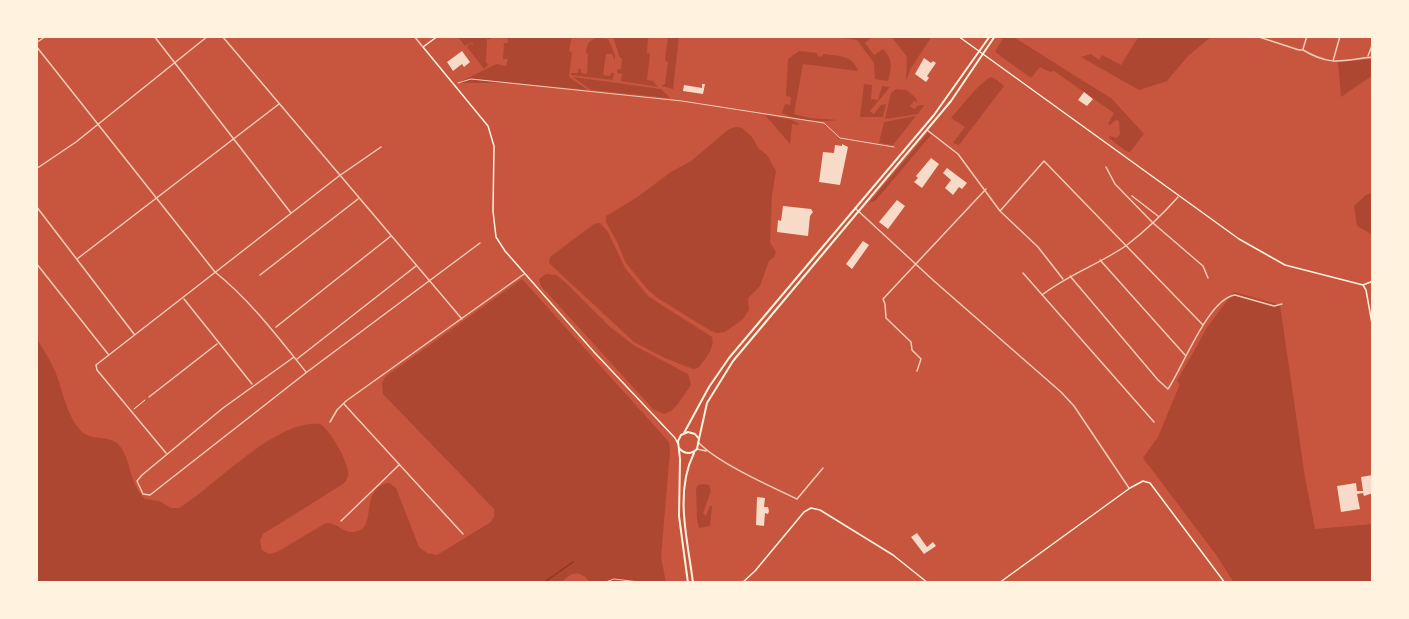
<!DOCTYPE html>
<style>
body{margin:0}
#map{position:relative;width:1409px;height:619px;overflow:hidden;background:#c8553d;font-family:Overpass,sans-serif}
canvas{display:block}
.frame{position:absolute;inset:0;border:38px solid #fff3e0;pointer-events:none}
</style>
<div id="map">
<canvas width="1409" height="619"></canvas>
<div class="frame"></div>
</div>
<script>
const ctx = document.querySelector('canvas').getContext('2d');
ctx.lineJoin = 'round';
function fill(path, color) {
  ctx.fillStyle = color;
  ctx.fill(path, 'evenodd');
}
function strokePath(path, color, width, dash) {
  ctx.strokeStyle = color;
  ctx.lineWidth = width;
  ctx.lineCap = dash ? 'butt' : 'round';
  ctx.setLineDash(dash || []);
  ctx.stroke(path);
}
fill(new Path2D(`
 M457,36H491V39H487L486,63L489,64L484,69L467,47L471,43L474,46L472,42L465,46Z
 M507,36H572L569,51L572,52L569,77L588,90L515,83H458L492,66L497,64L506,66L508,59H503L504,43H508Z
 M613,36H648L647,53L650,54L647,80L653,81L658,87L621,81L622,74L617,73L618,69H621L622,59L619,56Z
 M668,36H679L673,89L661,86L665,84L668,62L665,61Z
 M828,36H873L865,43L874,55L883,49C893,60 892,67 888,81L875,79L874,63L857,40Z
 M891,36H932L911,68L906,81L907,57Z
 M1004,36H1012L1112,99L1144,134L1130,152L1126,151L1109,138V136L1117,138L1120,134L1119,121L1116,120L1110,125L1108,124L1114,113L1054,71L1050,72L1040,67L1031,78L995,52Z
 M1139,36H1212L1188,56L1167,81L1139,90L1081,57L1091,54L1099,60L1102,55L1121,65Z
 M598,37L608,39L615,55V60L612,54H606L603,75L610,76L611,73H614L613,80L571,75V73H578V69H581V73L587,74L588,54L586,53C586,44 590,40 598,37Z
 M799,51L817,53L818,56L822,57L823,54C838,56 853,55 858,71L803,64L794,114L809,118L838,120C820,122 799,121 782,113L785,104L790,105L791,97L786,96L788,59Z
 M1373,59V75L1341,97L1338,62Z
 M573,77L661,89L670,98L591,90Z
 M991,77L997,80L1004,86L959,145L953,143L965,127L951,118C961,107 980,82 991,77Z
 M864,84L872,85L871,99L878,100L882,86L890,87L870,111L874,114L881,105L886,104L883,117H860Z
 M896,89L906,90L916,98L917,102L914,101L910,106L914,109L919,105H924L918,114L885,119L891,93Z
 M765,115L792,120L799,124V125L792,124L790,144Z
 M916,116L893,145L879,143L884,122Z
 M736,127L742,128L752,137L759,149L767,155L776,171L772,195L770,242L776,252L774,257L769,261L760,286L748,298L749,310L743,319L725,332L717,333L711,331L659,299L648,290L626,263L617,242L606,222V216L636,198L671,172L691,161L729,129Z
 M928,133L931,135L876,200L869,203Z
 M1373,193V235L1357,226L1354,206L1366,195Z
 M600,223L608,232L625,268L648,296L712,337C715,348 705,360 698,368L693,369L665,358L634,342L549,263L550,257L594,224Z
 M546,274L556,275L565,282L610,327L635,346L688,374L691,385L678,404L671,411L664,414L653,409L541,286L539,279Z
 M522,279L669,442L670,451L661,557L666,583H591C580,570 572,571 561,583H36V338C45,352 53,364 58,379C64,397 68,417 81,431C93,443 112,432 122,449C132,466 129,482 145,499L159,501L171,508H179C216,486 275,419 320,424C330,429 350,464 348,476C347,480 346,481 343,484L263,534L260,541L262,550L269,554L277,552L326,523C337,522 343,533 353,532C380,531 357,488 389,483L396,488L419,547L427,553L437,555L491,522L494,517V509L383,394L382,383L385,377Z
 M1234,292L1280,305L1305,477L1315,529L1373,524V583H1234L1217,556L1143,458L1158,437L1180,384L1177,381L1208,326Z
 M704,484L709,485L711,491L703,513L706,516L710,506H712L710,526L699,528L697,520L696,488L698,485Z`), '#ae4732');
strokePath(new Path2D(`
 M543,583L573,562`), '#8f3625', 1.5);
fill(new Path2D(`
 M462,51L470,62L464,67L462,64L453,71L447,62Z
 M924,58L931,63L933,61L936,63L927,76L929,78L926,82L915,74Z
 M702,84H705L703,94L683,91L684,85L702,88Z
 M1084,92L1093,99L1087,106L1078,100Z
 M842,144L848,147L840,185L819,182L823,152L834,153L835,145L842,146Z
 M931,158L939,164L922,188L914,182L918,178L916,176Z
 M947,168L967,183L962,189L959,187L953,195L945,188L951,180L943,173Z
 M897,200L905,206L888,229L879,222Z
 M783,206L811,209L813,212L810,216L808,236L777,232L778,220L781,221Z
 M863,241L869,245L852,269L846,264Z
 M1373,475V493L1364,496L1363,493L1357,494L1360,509L1341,512L1337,486L1356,483L1357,491H1363L1361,477Z
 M757,497L765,498L764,507H768L769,511L768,514L765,513L764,526L756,525Z
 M917,533L927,547L933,542L936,546L924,554L911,537Z`), '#f7dbc8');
strokePath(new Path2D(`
 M134,409L145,400`), '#fff3e0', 1);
strokePath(new Path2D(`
 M603,583L614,579L647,583`), '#f1ccb7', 1);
strokePath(new Path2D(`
 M458,83L471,79L682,101L824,123L840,138L894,147`), '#f1ccb7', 1);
strokePath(new Path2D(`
 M154,36L291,213
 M222,36L462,319
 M1256,36L1299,50H1303C1332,67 1341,60 1373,57
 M36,43L46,36
 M36,46L215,272C250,300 278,337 306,372
 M1303,49L1307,36
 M1368,56L1373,43
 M1333,61L1340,36
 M927,130L958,154L1000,211L1038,247L1063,279
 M1106,167L1115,184L1153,223L1203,266L1208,278
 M36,169L76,142L208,36
 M1132,196L1158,216
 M36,206L134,334
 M855,208L934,281L1061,392L1074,406L1129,488
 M1000,211L1044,161L1203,325
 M77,259L279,104
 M1100,260L1185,355
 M36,263L108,354
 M1023,273L1154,422
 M260,275L358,199
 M1070,276L1158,380L1168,389C1183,367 1208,299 1235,295L1274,306L1282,304
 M1042,295C1069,274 1100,264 1127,245C1145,231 1163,214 1178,197
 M184,299L252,384
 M276,327L391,236
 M294,357L223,408L142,475L137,481L143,494L150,495L307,372L480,243
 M297,359L416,266
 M917,371L921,359L912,350L911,342L886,318L885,304L883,299L986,189
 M149,397L217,344
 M344,404L463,534
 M330,422L337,410L346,401L524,274
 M699,443C718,463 770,486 797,499L823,468
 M697,449L706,451
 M166,453L97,370L96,365L339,176L381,147
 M341,521L399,465`), '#f1ccb7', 1.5);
strokePath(new Path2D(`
 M414,36L422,46`), '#f1ccb7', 1.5);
strokePath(new Path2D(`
 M438,36L423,47L488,126L494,146L493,211L496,237L505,251L594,352L675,438L678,444
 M958,36L1239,239L1285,265L1363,285L1366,290L1373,329
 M1363,285L1373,281
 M742,583L755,571L804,512L811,508L820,510L893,555L928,583
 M999,583L1130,488L1143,481L1150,483L1225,583`), '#fff3e0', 1.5);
strokePath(new Path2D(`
 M684,433L709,387L729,358L934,115L990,36
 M699,439L707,403L733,361L951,101L995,36
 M679,448C684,454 691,455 697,449L699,439L695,434L688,432L681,435L678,441L680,459L679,516L688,583
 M693,583C688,541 674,493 694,453`), '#fff3e0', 2);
</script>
